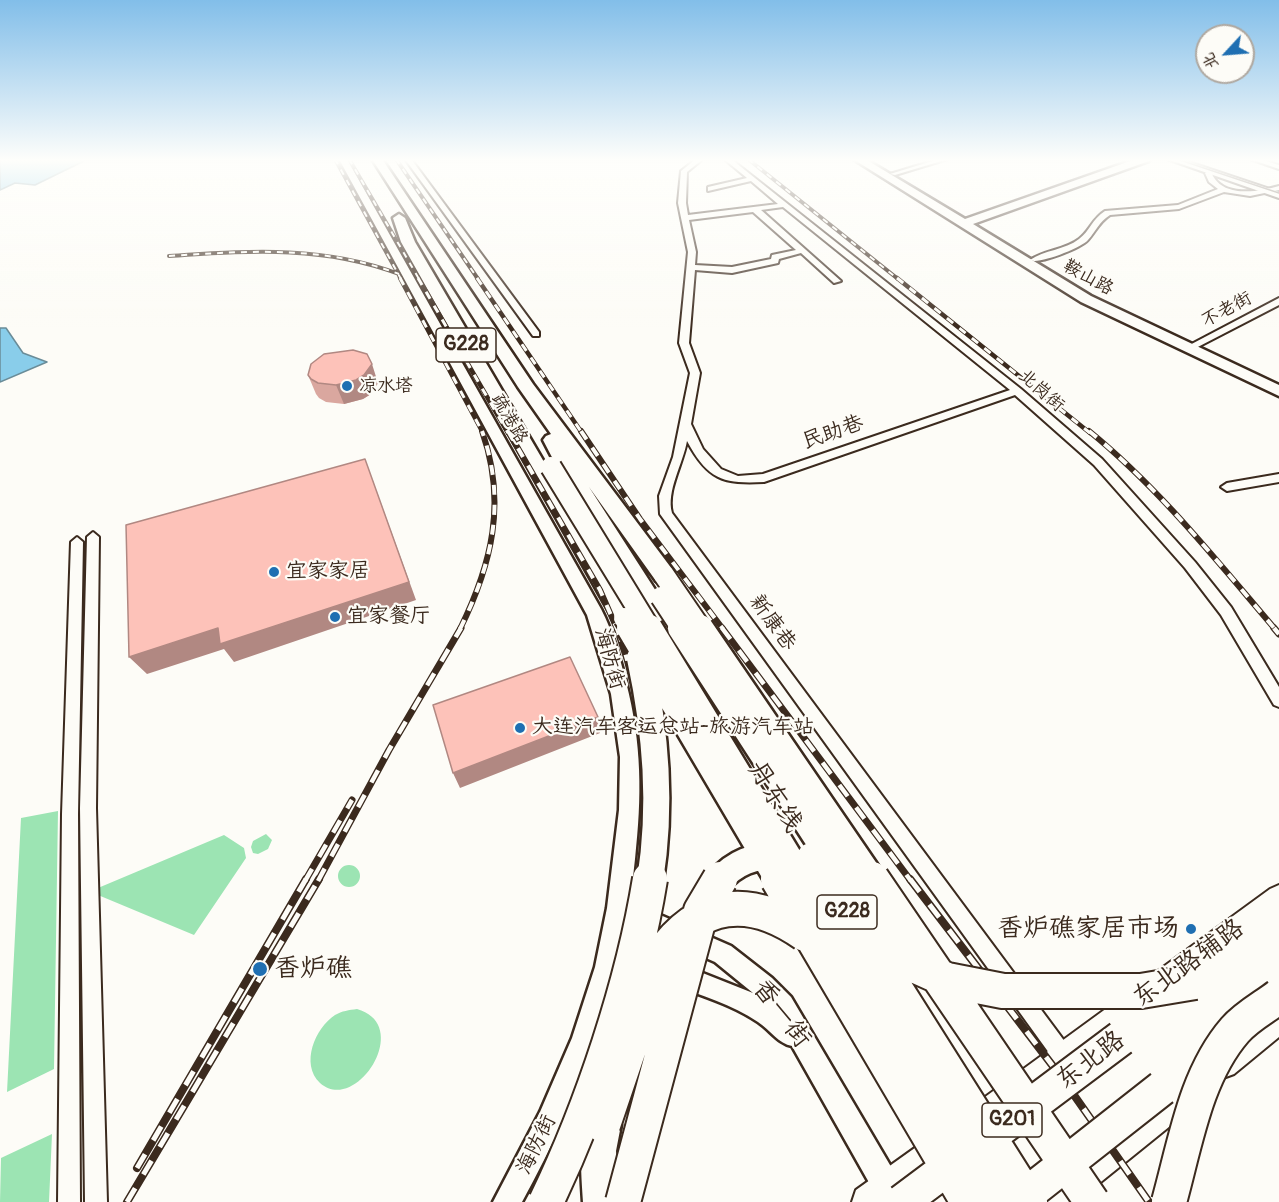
<!DOCTYPE html>
<meta charset="utf-8">
<style>
body{margin:0}
#map{position:relative;width:1279px;height:1202px;overflow:hidden;background:#fdfcf7;font-family:Pangolin,"LXGW WenKai TC",sans-serif}
canvas{display:block}
.north{position:absolute;left:1195px;top:24px;width:60px;height:60px;box-sizing:border-box;background:#fdfcf7;border:2px solid #afa8a0;border-radius:50%;rotate:244deg;font-size:16px;font-weight:700;line-height:24px;text-align:center;color:#3b2a1e}
.north::after{content:'';display:block;margin:auto;width:21px;height:27px;background:#1f6fb2;clip-path:polygon(50% 0,100% 100%,50% 72%,0 100%)}
</style>
<div id="map">
<canvas width="1279" height="1202"></canvas>
<div class="north">北</div>
</div>
<script>
const ctx = document.querySelector('canvas').getContext('2d');
ctx.lineJoin = 'round';
function fill(path, color) {
  ctx.fillStyle = color;
  ctx.fill(path, 'evenodd');
}
function strokePath(path, color, width, dash) {
  ctx.strokeStyle = color;
  ctx.lineWidth = width;
  ctx.lineCap = dash ? 'butt' : 'round';
  ctx.setLineDash(dash || []);
  ctx.stroke(path);
}
function drawText(font, color, halo, rows, align = 'center') {
  ctx.font = font + ' Pangolin,"LXGW WenKai TC",sans-serif';
  ctx.lineWidth = 4.5;
  ctx.setLineDash([]);
  ctx.textBaseline = 'middle';
  ctx.strokeStyle = halo;
  ctx.fillStyle = color;
  for (const [text, x, y, turn = 0] of rows) {
    ctx.save();
    ctx.translate(x, y);
    ctx.rotate((+turn || 0) * Math.PI / 180);
    ctx.textAlign = isNaN(turn) ? turn : align;
    if (halo) ctx.strokeText(text, 0, 0);
    ctx.fillText(text, 0, 0);
    ctx.restore();
  }
}
fill(new Path2D(`
 M58,811L54,1069L7,1092L21,818Z
 M266,834L272,840L268,849L258,854L253,853L251,847L253,841Z
 M224,835L244,848L246,858L194,935L98,895V888Z
 M338 876a11 11 0 1 1 22 0a11 11 0 1 1-22 0Z
 M357,1009C414,1025 356,1115 320,1083C300,1064 315,1028 335,1015C342,1011 349,1010 357,1009Z
 M52,1134L49,1202H0L1,1158Z`), '#9ce4b3');
const water = new Path2D(`
 M0,159H88L35,185L15,183L0,190Z
 M0,328H6L23,353L47,362L0,382Z`);
fill(water, '#89cdea');
strokePath(water, '#6a8c98', 1.5);
const minor = new Path2D(`
 M405,159H411L539,332V336H533Z
 M696,159H703L687,172L686,203L688,215L778,204L751,181L708,191V187L747,178L724,159H731L1021,389L1102,459L1195,562L1231,607L1279,687V707L1274,705L1221,615L1185,568L1094,465L1015,395L764,482C723,484 708,480 687,441C683,464 666,491 672,513L1071,1050L1074,1057L1071,1064L1064,1067L1057,1064L660,514L659,496L673,457L690,373L679,343L688,252L678,203L681,171ZM783,207L1010,390L763,474L738,476L721,469L703,449L691,424L700,373L689,343L695,270L732,273L778,263L779,259L801,253L834,283L841,281L761,210ZM753,212L796,250L772,255L771,259L732,267L695,265L696,252L689,220Z
 M939,159H948L895,175L890,174Z
 M1250,159H1259L1279,165V169Z
 M1210,170L1213,172L1212,174C1223,198 1258,192 1279,186V190L1250,196L1224,192L1179,209L1110,215C1099,222 1096,231 1088,240C1081,248 1038,265 1030,260C1044,250 1065,250 1079,239C1090,231 1092,219 1105,211L1178,205L1218,189L1209,182L1205,173Z
 M1279,298V305L1192,350L1184,348Z
 M1279,474V482L1227,491L1221,487L1227,483Z
 M93,532L99,537L96,808L107,1202H85L80,808L87,537Z
 M77,537L83,542L78,814L80,1202H58L62,814L71,542Z`);
const tertiary = new Path2D(`
 M339,159H347L601,609C613,632 620,658 626,682C642,744 642,796 635,859C623,984 583,1091 522,1202H493L540,1112L572,1038L595,967L607,908L619,810L620,757L611,694L587,615Z
 M642,902L650,905L658,914L731,946L772,978L791,997L900,1182L904,1192L900,1202H880L792,1046C779,1044 770,1030 758,1022C732,1004 701,996 672,984L668,976L672,968L680,964L753,993L715,962L642,930L631,913L634,905Z`);
const secondary = new Path2D(`
 M1167,159H1180L1279,192V198Z
 M1279,885V914L981,1138L970,1143L959,1138L954,1127L959,1116L1270,889Z
 M1279,1004V1037L1234,1074L1223,1078L1212,1074L1208,1063L1212,1052L1269,1008Z
 M1200,1067L1211,1071L1215,1082L1211,1093L1076,1202H1034L1038,1190L1189,1071Z
 M944,1130L955,1135L960,1146L955,1157L895,1202H852L856,1190L933,1135Z`);
const primary = new Path2D(`
 M853,159H865L965,219L1136,159H1150L1149,161L973,224L1091,296L1279,385V396L1081,302Z
 M1279,927V993L1018,1197L1007,1202L994,1197L989,1183L965,1202H918L923,1189L1269,932Z`);
const trunk = new Path2D(`
 M372,159H382L533,384L672,569L675,575L672,581L664,583L656,581L589,487L672,616L676,622L672,628L664,631L656,628L555,463L543,440L546,436L551,434L518,387Z
 M399,214L405,218L415,242L632,612L635,618L632,624L624,627L616,624L401,242L393,218Z
 M1279,904V938L1133,1050L1121,1055L1109,1050L1104,1038L1109,1026L1268,908Z
 M1217,1027L1229,1032L1234,1044C1225,1065 1184,1097 1162,1106L1150,1100L1144,1088L1150,1076L1205,1032Z
 M603,1107L616,1112L621,1125L616,1151L621,1202H583C581,1170 578,1142 590,1112Z`);
strokePath(minor, '#3b2a1e', 4);
strokePath(tertiary, '#3b2a1e', 5);
strokePath(secondary, '#3b2a1e', 4);
strokePath(primary, '#3b2a1e', 5);
strokePath(trunk, '#3b2a1e', 5);
fill(minor, '#fdfcf7');
fill(tertiary, '#fdfcf7');
fill(secondary, '#fdfcf7');
fill(primary, '#fdfcf7');
fill(trunk, '#fdfcf7');
strokePath(new Path2D(`
 M1177,159L1279,193`), '#3b2a1e', 1.5);
const railFar4 = new Path2D(`
 M335,159L401,279
 M349,159L419,279
 M396,159L478,279
 M748,159L898,279
 M169,256C249,251 322,245 399,274`);
const railFar3 = new Path2D(`
 M400,278L483,433
 M418,278L508,433
 M477,278L582,433
 M897,278L1090,433`);
const railFar2 = new Path2D(`
 M508,431L600,590L617,629
 M581,431L640,519L723,629
 M1089,431C1159,488 1217,561 1275,629
 M460,629C492,564 507,502 482,431`);
const railFar1 = new Path2D(`
 M617,628C647,713 654,791 650,881
 M722,628L911,881
 M1274,628L1279,634
 M305,881L352,800
 M318,881L389,750L461,628`);
const rail = new Path2D(`
 M910,879L1062,1078L1149,1202
 M137,1168L306,879
 M127,1202L319,879
 M547,1202L590,1112L633,998L644,953L650,879`);
strokePath(railFar4, '#3b2a1e', 4);
strokePath(railFar3, '#3b2a1e', 4.5);
strokePath(railFar2, '#3b2a1e', 6);
strokePath(railFar1, '#3b2a1e', 7);
strokePath(rail, '#3b2a1e', 8);
strokePath(railFar4, '#fdfcf7', 2, [6]);
strokePath(railFar3, '#fdfcf7', 3, [8]);
strokePath(railFar2, '#fdfcf7', 4, [10]);
strokePath(railFar1, '#fdfcf7', 4.5, [14]);
strokePath(rail, '#fdfcf7', 5, [16]);
const trunkBridgeFar2 = new Path2D(`
 M551,467L650,629
 M664,575L701,629
 M661,597L682,629
 M624,618L631,629`);
const trunkBridgeFar1 = new Path2D(`
 M630,628L779,881
 M649,628L803,881
 M681,628L845,881
 M700,628L873,881
 M640,658C656,733 662,805 650,881
 M811,856L827,881
 M719,881C735,862 754,856 778,855`);
const trunkBridge = new Path2D(`
 M778,879L968,1202
 M802,879L998,1202
 M826,879L1030,1202
 M844,879L891,945L916,966L947,980L1003,991H1141L1195,982
 M872,879L1092,1202
 M603,1125L660,957C699,900 750,895 805,934
 M546,1202C592,1107 633,984 650,879
 M623,1202L701,911L720,879
 M902,1202L1121,1038
 M1017,1202L1162,1088
 M1169,1202C1185,1145 1195,1076 1235,1030C1247,1016 1265,1007 1279,996`);
strokePath(trunkBridgeFar2, '#3b2a1e', 24, []);
strokePath(trunkBridgeFar1, '#3b2a1e', 31, []);
strokePath(trunkBridge, '#3b2a1e', 38, []);
strokePath(trunkBridgeFar2, '#fdfcf7', 20);
strokePath(trunkBridgeFar1, '#fdfcf7', 26);
strokePath(trunkBridge, '#fdfcf7', 34);
fill(new Path2D(`
 M308,375L378,383L371,394L363,399L344,404L326,402L319,398L316,394Z`), '#daa79f');
fill(new Path2D(`
 M372,364L378,383L371,394L363,399L344,404L336,385Z
 M365,459L416,600L234,662L224,649L147,674L129,657Z
 M598,717L600,733L460,788L453,773Z`), '#b18882');
const building = new Path2D(`
 M353,350L367,354L372,364L364,375L356,380L336,385L318,383L311,379L308,375L311,364L324,354Z
 M365,459L409,582L220,644L218,628L129,657L126,525Z
 M570,657L598,717L453,773L433,705Z`);
fill(building, '#fdc2b9');
strokePath(building, '#b18882', 1.5);
const sky = ctx.createLinearGradient(0, 0, 0, 327);
sky.addColorStop(0, '#82bee9');
sky.addColorStop(0.49, '#fefefb');
sky.addColorStop(1, '#fefefb00');
ctx.fillStyle = sky;
ctx.fillRect(0, 0, 1279, 327);
for (const [x, y, r, color] of [
 [347,386,6,"#1f6fb2"],
 [274,572,6,"#1f6fb2"],
 [335,617,6,"#1f6fb2"],
 [520,728,6,"#1f6fb2"],
 [1191,929,6,"#1f6fb2"],
 [260,969,8,"#1f6fb2"]
]) {
  const dot = new Path2D();
  dot.arc(x, y, r, 0, 2 * Math.PI);
  ctx.fillStyle = color;
  ctx.fill(dot);
  strokePath(dot, '#fdfcf7', 2);
}
drawText('18px', '#3b2a1e', '#fdfcf7', [
 ["鞍山路",1088,278,29],
 ["不老街",1227,310,-28],
 ["北岗街",1041,391,41],
 ["疏港路",509,419,60]
]);
drawText('18px', '#3b2a1e', '#fdfcf7', [
 ["凉水塔",359,386]
], 'left');
for (const [x, y, w] of [
 [466,345,60],
 [847,912,60],
 [1012,1120,60]
]) {
  const box = new Path2D();
  box.roundRect(x - w / 2, y - 17, w, 34, 4.5);
  ctx.fillStyle = '#fdfcf7';
  ctx.fill(box);
  strokePath(box, '#3b2a1e', 1.5);
}
drawText('bold 20px', '#3b2a1e', null, [
 ["G228",466,345],
 ["G228",847,912],
 ["G201",1012,1120]
]);
drawText('21px', '#3b2a1e', '#fdfcf7', [
 ["民助巷",833,433,-19],
 ["新康巷",772,623,54],
 ["海防街",609,659,74],
 ["海防街",537,1145,-64]
]);
drawText('21px', '#3b2a1e', '#fdfcf7', [
 ["宜家家居",286,572],
 ["宜家餐厅",347,617],
 ["大连汽车客运总站-旅游汽车站",532,728]
], 'left');
drawText('26px', '#3b2a1e', '#fdfcf7', [
 ["丹东线",774,797,58],
 ["东北路辅路",1189,964,-36],
 ["香一街",781,1014,53],
 ["东北路",1091,1061,-37]
]);
drawText('26px', '#3b2a1e', '#fdfcf7', [
 ["香炉礁家居市场",1179,929],
 ["香炉礁",274,969,"left"]
], 'right');
</script>
